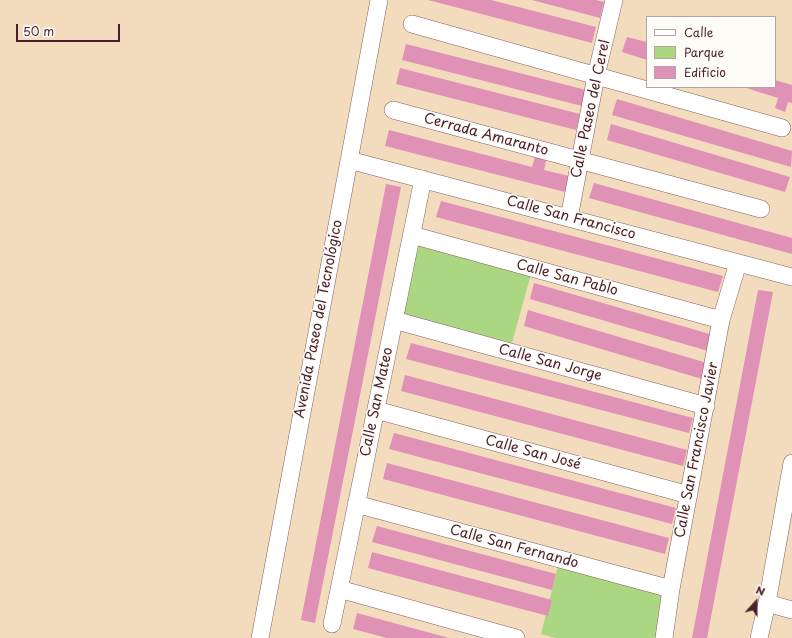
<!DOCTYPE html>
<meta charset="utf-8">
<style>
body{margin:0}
#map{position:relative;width:792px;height:638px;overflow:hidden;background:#f2dcbd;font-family:"Playpen Sans",sans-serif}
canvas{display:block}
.legend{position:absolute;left:646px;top:16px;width:130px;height:72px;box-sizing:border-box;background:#fdfcf7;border:1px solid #b5a4a5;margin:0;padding:5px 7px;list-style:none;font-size:12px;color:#4a1f2b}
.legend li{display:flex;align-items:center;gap:8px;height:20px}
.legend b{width:20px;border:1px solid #b5a4a5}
.north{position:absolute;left:736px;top:582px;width:40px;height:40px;-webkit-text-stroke:3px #fdfcf7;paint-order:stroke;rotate:21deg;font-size:11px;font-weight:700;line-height:16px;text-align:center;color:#4a1f2b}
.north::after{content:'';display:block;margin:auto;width:14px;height:18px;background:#4a1f2b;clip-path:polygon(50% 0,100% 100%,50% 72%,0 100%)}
.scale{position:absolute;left:16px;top:24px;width:104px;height:18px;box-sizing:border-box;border:2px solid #4a1f2b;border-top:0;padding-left:5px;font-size:12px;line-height:14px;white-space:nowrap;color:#4a1f2b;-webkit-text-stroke:3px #fdfcf7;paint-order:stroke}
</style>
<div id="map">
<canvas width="792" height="638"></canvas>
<ul class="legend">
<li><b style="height:5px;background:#fff"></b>Calle</li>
<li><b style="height:11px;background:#acd782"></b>Parque</li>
<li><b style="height:11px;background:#e091b6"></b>Edificio</li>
</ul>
<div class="north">N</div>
<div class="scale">50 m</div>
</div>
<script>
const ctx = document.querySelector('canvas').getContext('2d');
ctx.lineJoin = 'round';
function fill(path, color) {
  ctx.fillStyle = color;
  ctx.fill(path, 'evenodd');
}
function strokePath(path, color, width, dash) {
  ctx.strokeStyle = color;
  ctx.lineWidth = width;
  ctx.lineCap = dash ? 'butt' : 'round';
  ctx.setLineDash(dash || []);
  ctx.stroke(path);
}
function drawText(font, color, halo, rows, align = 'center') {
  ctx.font = font + ' "Playpen Sans",sans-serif';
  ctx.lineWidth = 3;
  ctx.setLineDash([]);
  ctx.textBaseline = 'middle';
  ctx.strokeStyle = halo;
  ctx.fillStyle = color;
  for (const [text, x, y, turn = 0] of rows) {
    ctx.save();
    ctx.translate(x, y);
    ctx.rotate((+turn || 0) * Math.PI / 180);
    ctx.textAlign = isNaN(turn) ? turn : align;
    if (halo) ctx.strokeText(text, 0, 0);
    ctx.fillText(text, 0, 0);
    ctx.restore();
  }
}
fill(new Path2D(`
 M416,243L531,274L512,343L400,314Z
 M558,566L664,595L657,638H556L541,634Z`), '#acd782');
fill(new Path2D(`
 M428,0H491L596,27L592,43Z
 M532,0H596L604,2L600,18Z
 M627,37L647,42V60L622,52Z
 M406,44L586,90L582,106L402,60Z
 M400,68L580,114L576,130L396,84Z
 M775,80L792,85V103L788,102L785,112L775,108L778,98L743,87H775Z
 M617,99L792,151L791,167L612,115Z
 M611,124L790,177L785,192L607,140Z
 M389,130L532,167L536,153L547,156L544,170L569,176L565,192L385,146Z
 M594,183L792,238V254L589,198Z
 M386,184L401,187L315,623L301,620Z
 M441,201L723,276L718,292L436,217Z
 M534,283L713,335L708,351L530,299Z
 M758,290L773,292L707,638H692Z
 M528,310L707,363L702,379L524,326Z
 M411,343L693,418L689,433L406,359Z
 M405,375L687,450L683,466L401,391Z
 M394,433L676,508L672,524L389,449Z
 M387,463L669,538L665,554L383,479Z
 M377,526L556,574L552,590L372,542Z
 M372,552L552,600L548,616L368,568Z
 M357,613L449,638H387L353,629Z`), '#e091b6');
const minor = new Path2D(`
 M412,24L782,128
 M393,110L761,209
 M349,160L792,277
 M569,218L596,76L614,0
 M412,235L721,320
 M394,320L706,406
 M376,410L689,495
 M356,504L671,589
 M339,589L516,638
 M767,603L792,610
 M332,624L423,179
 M260,638L379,0
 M664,638L671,589L721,320L738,263
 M759,638L767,603L792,463`);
strokePath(minor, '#85615e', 18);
strokePath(minor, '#fff', 17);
drawText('14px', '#4a1f2b', '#fdfcf7', [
 ["Calle Paseo del Cerel",591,109,-78],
 ["Cerrada Amaranto",486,135,15],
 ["Calle San Francisco",571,218,15],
 ["Calle San Pablo",567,278,15],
 ["Avenida Paseo del Tecnológico",319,319,-79],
 ["Calle San Jorge",550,363,15],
 ["Calle San Mateo",377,402,-78],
 ["Calle San Francisco Javier",697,450,-79],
 ["Calle San José",533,453,15],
 ["Calle San Fernando",514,547,15]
]);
</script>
